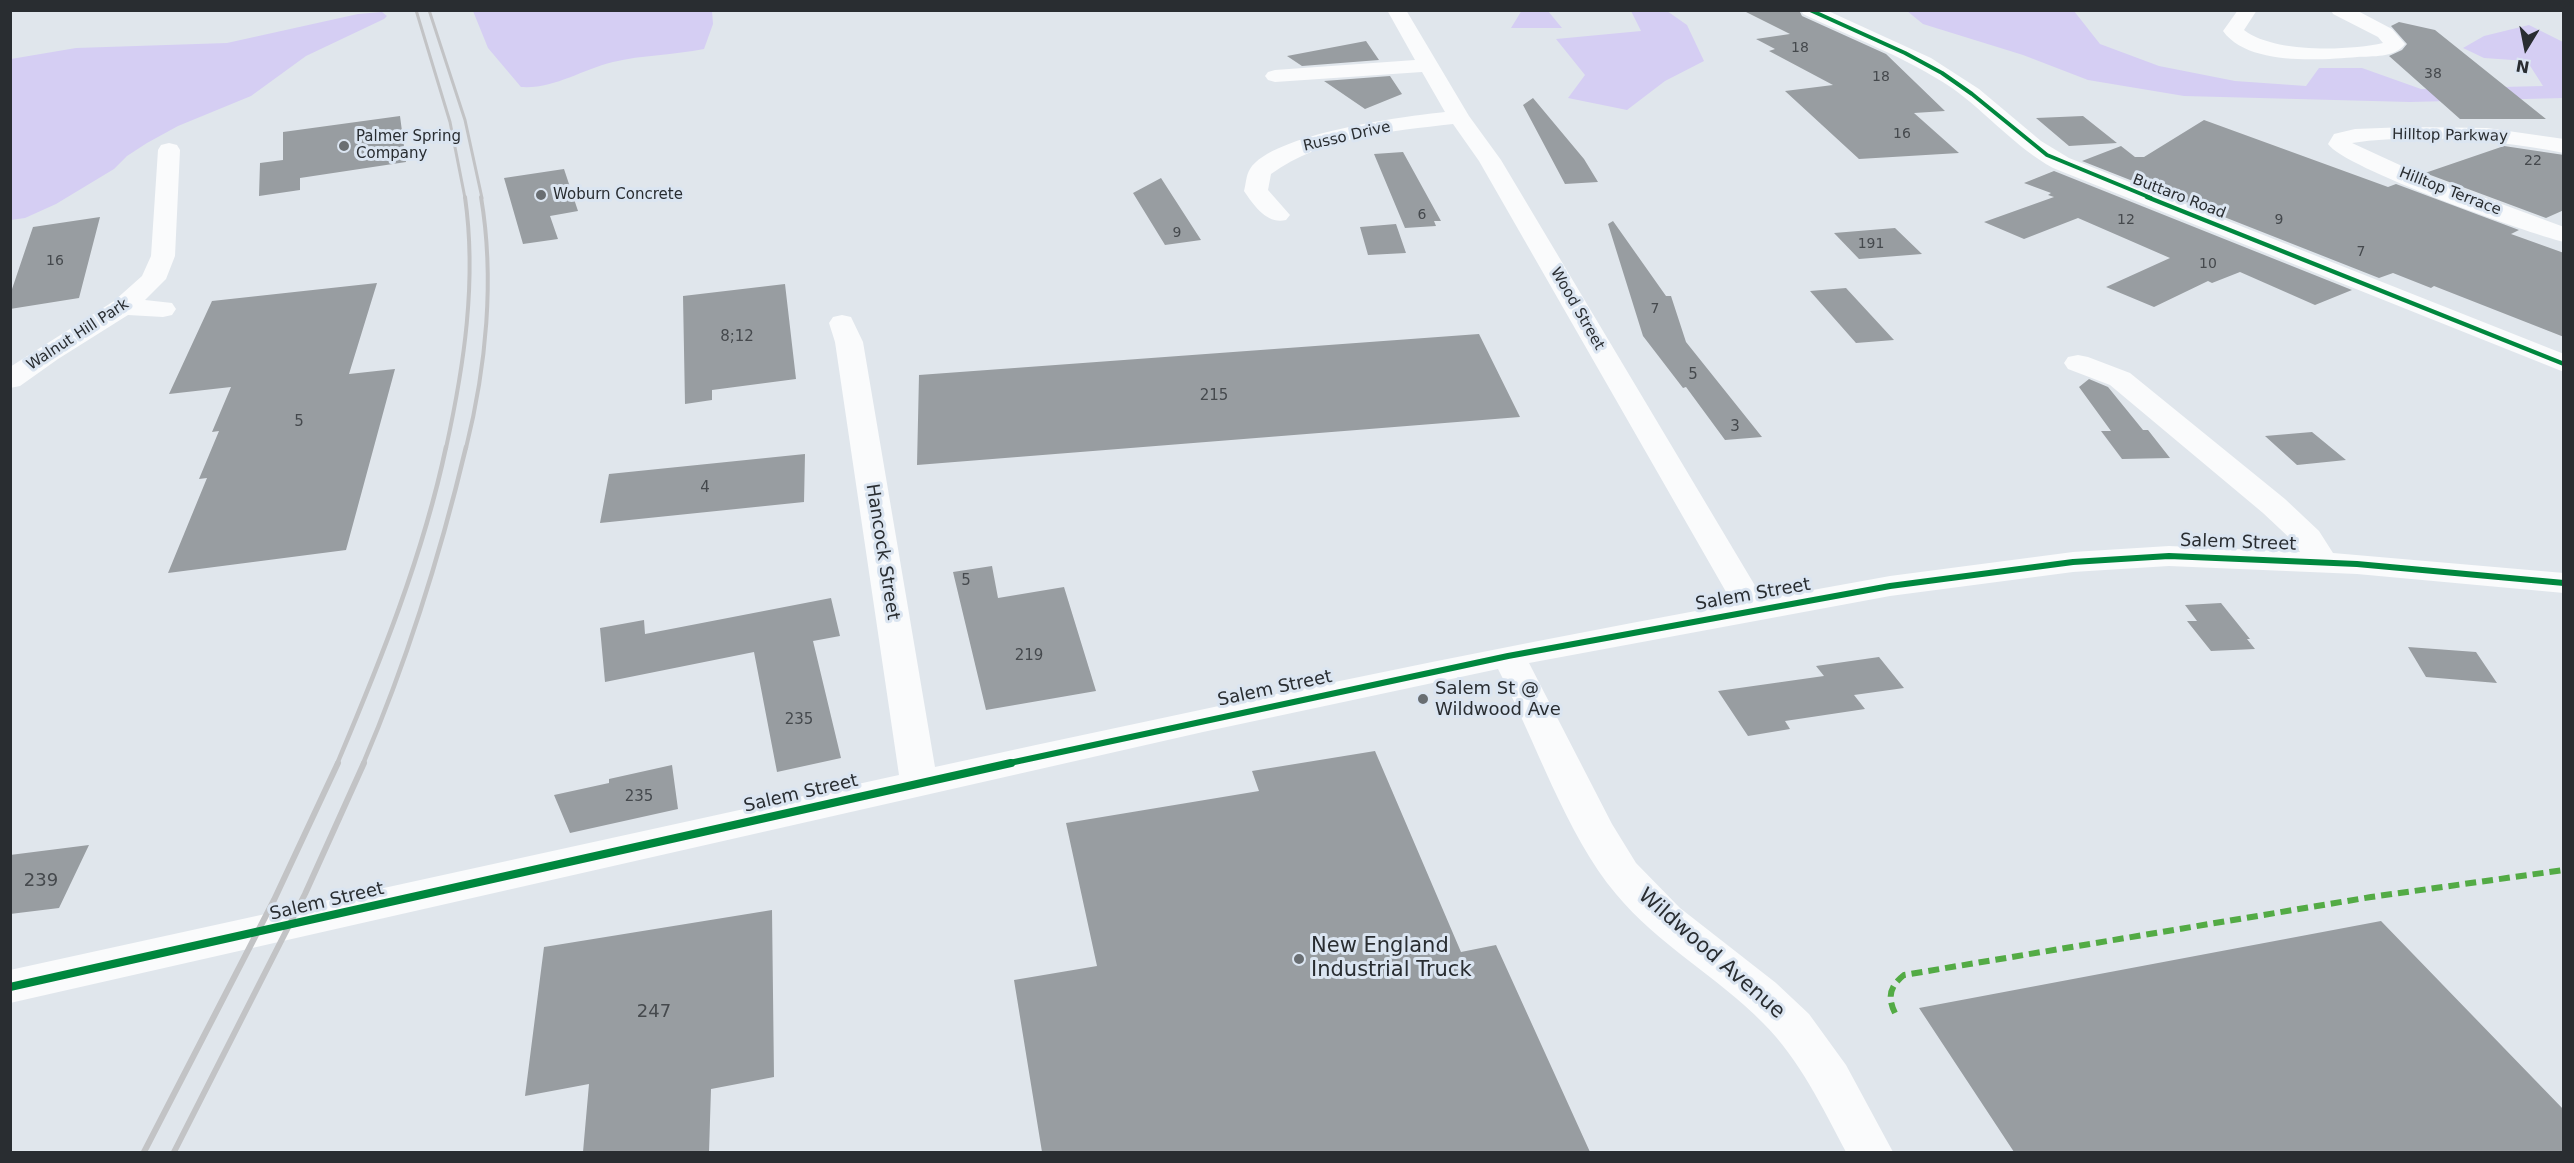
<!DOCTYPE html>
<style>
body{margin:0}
#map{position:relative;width:2574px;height:1163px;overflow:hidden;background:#e0e6ec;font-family:"DejaVu Sans",sans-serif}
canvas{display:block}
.frame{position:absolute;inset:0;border:12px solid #292d31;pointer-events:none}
.north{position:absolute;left:2496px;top:18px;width:60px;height:60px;-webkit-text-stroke:4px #dbe5f1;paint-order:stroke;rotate:190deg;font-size:16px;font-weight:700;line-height:24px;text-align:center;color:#292d31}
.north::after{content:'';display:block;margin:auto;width:21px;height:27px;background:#292d31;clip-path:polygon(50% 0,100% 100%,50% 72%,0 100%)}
</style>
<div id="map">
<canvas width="2574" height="1163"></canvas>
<div class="frame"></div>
<div class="north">N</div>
</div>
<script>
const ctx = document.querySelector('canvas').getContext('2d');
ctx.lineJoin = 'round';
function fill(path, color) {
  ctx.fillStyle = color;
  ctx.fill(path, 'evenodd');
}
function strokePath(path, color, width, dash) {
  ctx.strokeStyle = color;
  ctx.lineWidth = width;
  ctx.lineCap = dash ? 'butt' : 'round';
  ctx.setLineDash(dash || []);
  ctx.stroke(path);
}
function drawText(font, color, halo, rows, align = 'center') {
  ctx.font = font + ' "DejaVu Sans",sans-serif';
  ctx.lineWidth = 6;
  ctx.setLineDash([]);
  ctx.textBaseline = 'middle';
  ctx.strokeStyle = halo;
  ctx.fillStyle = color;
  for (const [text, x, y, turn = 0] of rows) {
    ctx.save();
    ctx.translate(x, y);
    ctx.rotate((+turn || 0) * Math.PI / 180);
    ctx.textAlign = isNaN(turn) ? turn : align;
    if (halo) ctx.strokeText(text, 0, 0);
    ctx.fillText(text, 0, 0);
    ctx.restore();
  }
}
fill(new Path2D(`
 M1522,10L1548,11L1562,28H1511Z
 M473,11H712L713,24L704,49C674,55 642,55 613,62C580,70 555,89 521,87L488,48Z
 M1631,11H1667L1687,25L1704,61L1665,81L1627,110L1568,98L1585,75L1556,39L1641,31Z
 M1907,11H2074L2100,44L2159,66L2235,81L2306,86L2319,68H2362L2421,89L2543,86L2527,61L2484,58L2463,48L2484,36L2529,25L2563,42V98L2410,102L2184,96L2088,80L2023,55L1923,24Z
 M382,12L387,16L384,19L306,56L251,96L178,126L147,143L127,156L114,169L56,204L25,218L11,220V59L76,48L227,43L358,14Z`), '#d5cef3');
fill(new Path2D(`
 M1742,10H1799L1802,16L1886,54L1945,111L1914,113L1959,153L1859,159L1785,91L1833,85L1769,51L1775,49L1756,39L1790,34Z
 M2399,22L2435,30L2546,119H2460L2389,56L2402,50L2407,44L2391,26Z
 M1366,41L1379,60L1302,66L1287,56Z
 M1390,76L1402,94L1365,109L1324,81Z
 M1533,98L1584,159L1598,182L1565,184L1523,105Z
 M400,116L406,162L300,178V190L259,196L260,163L283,160V132Z
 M2083,116L2117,143L2069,146L2036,118Z
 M2204,120L2388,187L2396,184L2519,230L2511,234L2564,253V337L2434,286L2431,288L2393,273L2379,278L2082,161L2121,146L2135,157H2144Z
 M2504,146L2564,155V210L2546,218L2425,173Z
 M1403,152L1441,221H1434L1436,226L1405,228L1374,154Z
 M564,169L578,211L550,216L558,239L523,244L504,178Z
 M2054,171L2352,290L2315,305L2240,272L2212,283L2208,281L2154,307L2106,287L2170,258L2078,218L2024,239L1984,222L2054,197L2048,195L2051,193L2024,183Z
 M1161,178L1201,240L1165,245L1133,193Z
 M100,217L79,298L10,309V295L33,227Z
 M1613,221L1666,296H1671L1686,342L1762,437L1725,440L1686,387L1683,388L1643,336L1608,224Z
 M1396,224L1406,253L1368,255L1360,227Z
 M1895,228L1922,254L1859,259L1834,233Z
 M377,283L349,374L395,369L346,550L168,573L207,478L199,479L219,431L212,432L231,387L169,394L212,301Z
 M785,284L796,379L712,390V400L685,404L683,296Z
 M1846,288L1894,340L1856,343L1810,291Z
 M1479,334L1520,417L917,465L919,375Z
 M2089,379L2108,387L2143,430H2148L2170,458L2122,459L2101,431H2111L2079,387Z
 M2312,432L2346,460L2297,465L2265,436Z
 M805,454L804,502L600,523L609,474Z
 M992,566L998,598L1064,587L1096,691L986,710L953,572Z
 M831,598L840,636L813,641L841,758L777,772L754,652L605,682L600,628L644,620L645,634Z
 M2221,603L2250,639H2247L2255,649L2211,651L2187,621H2197L2185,605Z
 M2408,647L2476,652L2497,683L2426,677Z
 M1879,657L1904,688L1854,695L1865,709L1785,721L1790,729L1748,736L1718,691L1824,676L1816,666Z
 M1375,751L1461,952L1496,945L1590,1152H1042L1014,980L1097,966L1066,823L1259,791L1252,771Z
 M672,765L678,809L570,833L554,795L609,783V779Z
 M89,845L59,908L10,914V855Z
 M772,910L774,1077L711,1089L709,1152H583L589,1084L525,1096L544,947Z
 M2381,921L2564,1110V1152H2014L1919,1008Z`), '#989da1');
fill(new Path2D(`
 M1387,10H1406L1469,116L1501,160L1763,599L1890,576L2073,552L2169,546L2300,552L2295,543L2263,513L2110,385L2068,369L2064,363L2068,357L2078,355L2088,357L2130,373L2285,499L2319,531L2333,553L2564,573V593L2357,574L2169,566L2073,572L1890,596L1529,663L1612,824L1636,863L1680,908L1776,983L1809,1014L1846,1065L1893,1152H1846C1822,1107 1800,1060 1763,1023C1717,976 1658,945 1616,894C1566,835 1535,739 1498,669L1203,732L10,1003V970L899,775L835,342L829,323L833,317L842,315L851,317L863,342L935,767C1201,709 1466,653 1733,604L1479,161L1453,124C1392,131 1322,137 1271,174L1268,190L1290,215L1286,220C1268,225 1254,206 1244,191C1246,184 1246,175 1250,169C1272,134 1404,116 1445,112L1422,72L1275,82L1268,80L1265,76L1268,72L1275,70L1415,60Z
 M1801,10H1826L1931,58L1979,89L2041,141L2069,158L2564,354V372L2053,168C2015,147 1987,113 1952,88C1906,57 1853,38 1803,14Z
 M2238,10H2257L2244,30C2273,53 2348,51 2383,43L2378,37L2333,14L2331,10H2356L2392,29L2405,44C2395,58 2372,56 2357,57C2320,60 2248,66 2223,31Z
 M2407,127L2487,128L2564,139V153C2499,140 2418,133 2352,143L2415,172L2564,227V242C2527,233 2344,168 2328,144L2334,134L2355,129Z
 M169,143L177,145L180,150L175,256L166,279L145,300L172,303L176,309L172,315L163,317L128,315L58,359L20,386L10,388V367L114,301L142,276L151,256L158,150L161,145Z`), '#fafbfc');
strokePath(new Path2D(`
 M416,10L450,122L465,198
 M429,10L465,120L482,198`), '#c2c3c5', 3);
strokePath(new Path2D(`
 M446,448C464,366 477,281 465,197
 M466,448C486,368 495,279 481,197`), '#c2c3c5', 4);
strokePath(new Path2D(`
 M337,764C380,662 423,556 446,447
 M363,764C407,661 440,556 466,447`), '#c2c3c5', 4.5);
strokePath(new Path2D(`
 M144,1152L274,900L338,763
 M174,1152L305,894L364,763`), '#c2c3c5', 6);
strokePath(new Path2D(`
 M1895,1013C1887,997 1890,986 1904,975L2371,897L2564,870`), '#53ab45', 6, [11, 6]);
strokePath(new Path2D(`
 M1810,10L1905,53L1942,73L1972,94L2047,155L2151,198`), '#00873e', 4);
strokePath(new Path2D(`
 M2147,197L2564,364`), '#00873e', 4.5);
strokePath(new Path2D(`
 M1005,764L1508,656L1890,586L2073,562L2169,556L2357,564L2564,583`), '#00873e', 6);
strokePath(new Path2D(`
 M10,987L1011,763`), '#00873e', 8);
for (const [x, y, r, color] of [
 [344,146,6,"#696e72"],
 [541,195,6,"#696e72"],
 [1423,699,6,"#696e72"],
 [1299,959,6,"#696e72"]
]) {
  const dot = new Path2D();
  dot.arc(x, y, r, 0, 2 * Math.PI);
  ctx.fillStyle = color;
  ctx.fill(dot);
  strokePath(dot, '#dbe5f1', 2);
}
drawText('14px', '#45494d', null, [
 ["18",1800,48],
 ["38",2433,74],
 ["18",1881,77],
 ["16",1902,134],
 ["22",2533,161],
 ["6",1422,215],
 ["12",2126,220],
 ["9",2279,220],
 ["9",1177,233],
 ["191",1871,244],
 ["7",2361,252],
 ["16",55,261],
 ["10",2208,264],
 ["7",1655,309]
]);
drawText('15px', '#292d31', '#dbe5f1', [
 ["Hilltop Parkway",2450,136,1],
 ["Russo Drive",1347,137,-13],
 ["Hilltop Terrace",2450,192,21],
 ["Buttaro Road",2179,197,21],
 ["Wood Street",1577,309,60],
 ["Walnut Hill Park",78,335,-33]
]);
drawText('15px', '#292d31', '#dbe5f1', [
 ["Palmer Spring",356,137],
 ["Company",356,154],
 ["Woburn Concrete",553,195]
], 'left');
drawText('15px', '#45494d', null, [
 ["8;12",737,337],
 ["5",1693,375],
 ["215",1214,396],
 ["5",299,422],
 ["3",1735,427],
 ["4",705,488],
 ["5",966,581],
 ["219",1029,656],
 ["235",799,720],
 ["235",639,797]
]);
drawText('18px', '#292d31', '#dbe5f1', [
 ["Salem Street",2238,543,2],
 ["Hancock Street",882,552,81],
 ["Salem Street",1753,595,-10],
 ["Salem Street",1275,689,-12],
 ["Salem Street",801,794,-13],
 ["Salem Street",327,902,-13]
]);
drawText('18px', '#292d31', '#dbe5f1', [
 ["Salem St @",1435,689],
 ["Wildwood Ave",1435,710]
], 'left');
drawText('18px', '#45494d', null, [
 ["239",41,881],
 ["247",654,1012]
]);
drawText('21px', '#292d31', '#dbe5f1', [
 ["New England",1311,947],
 ["Industrial Truck",1311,971]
], 'left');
drawText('21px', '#292d31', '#dbe5f1', [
 ["Wildwood Avenue",1711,954,41]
]);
</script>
